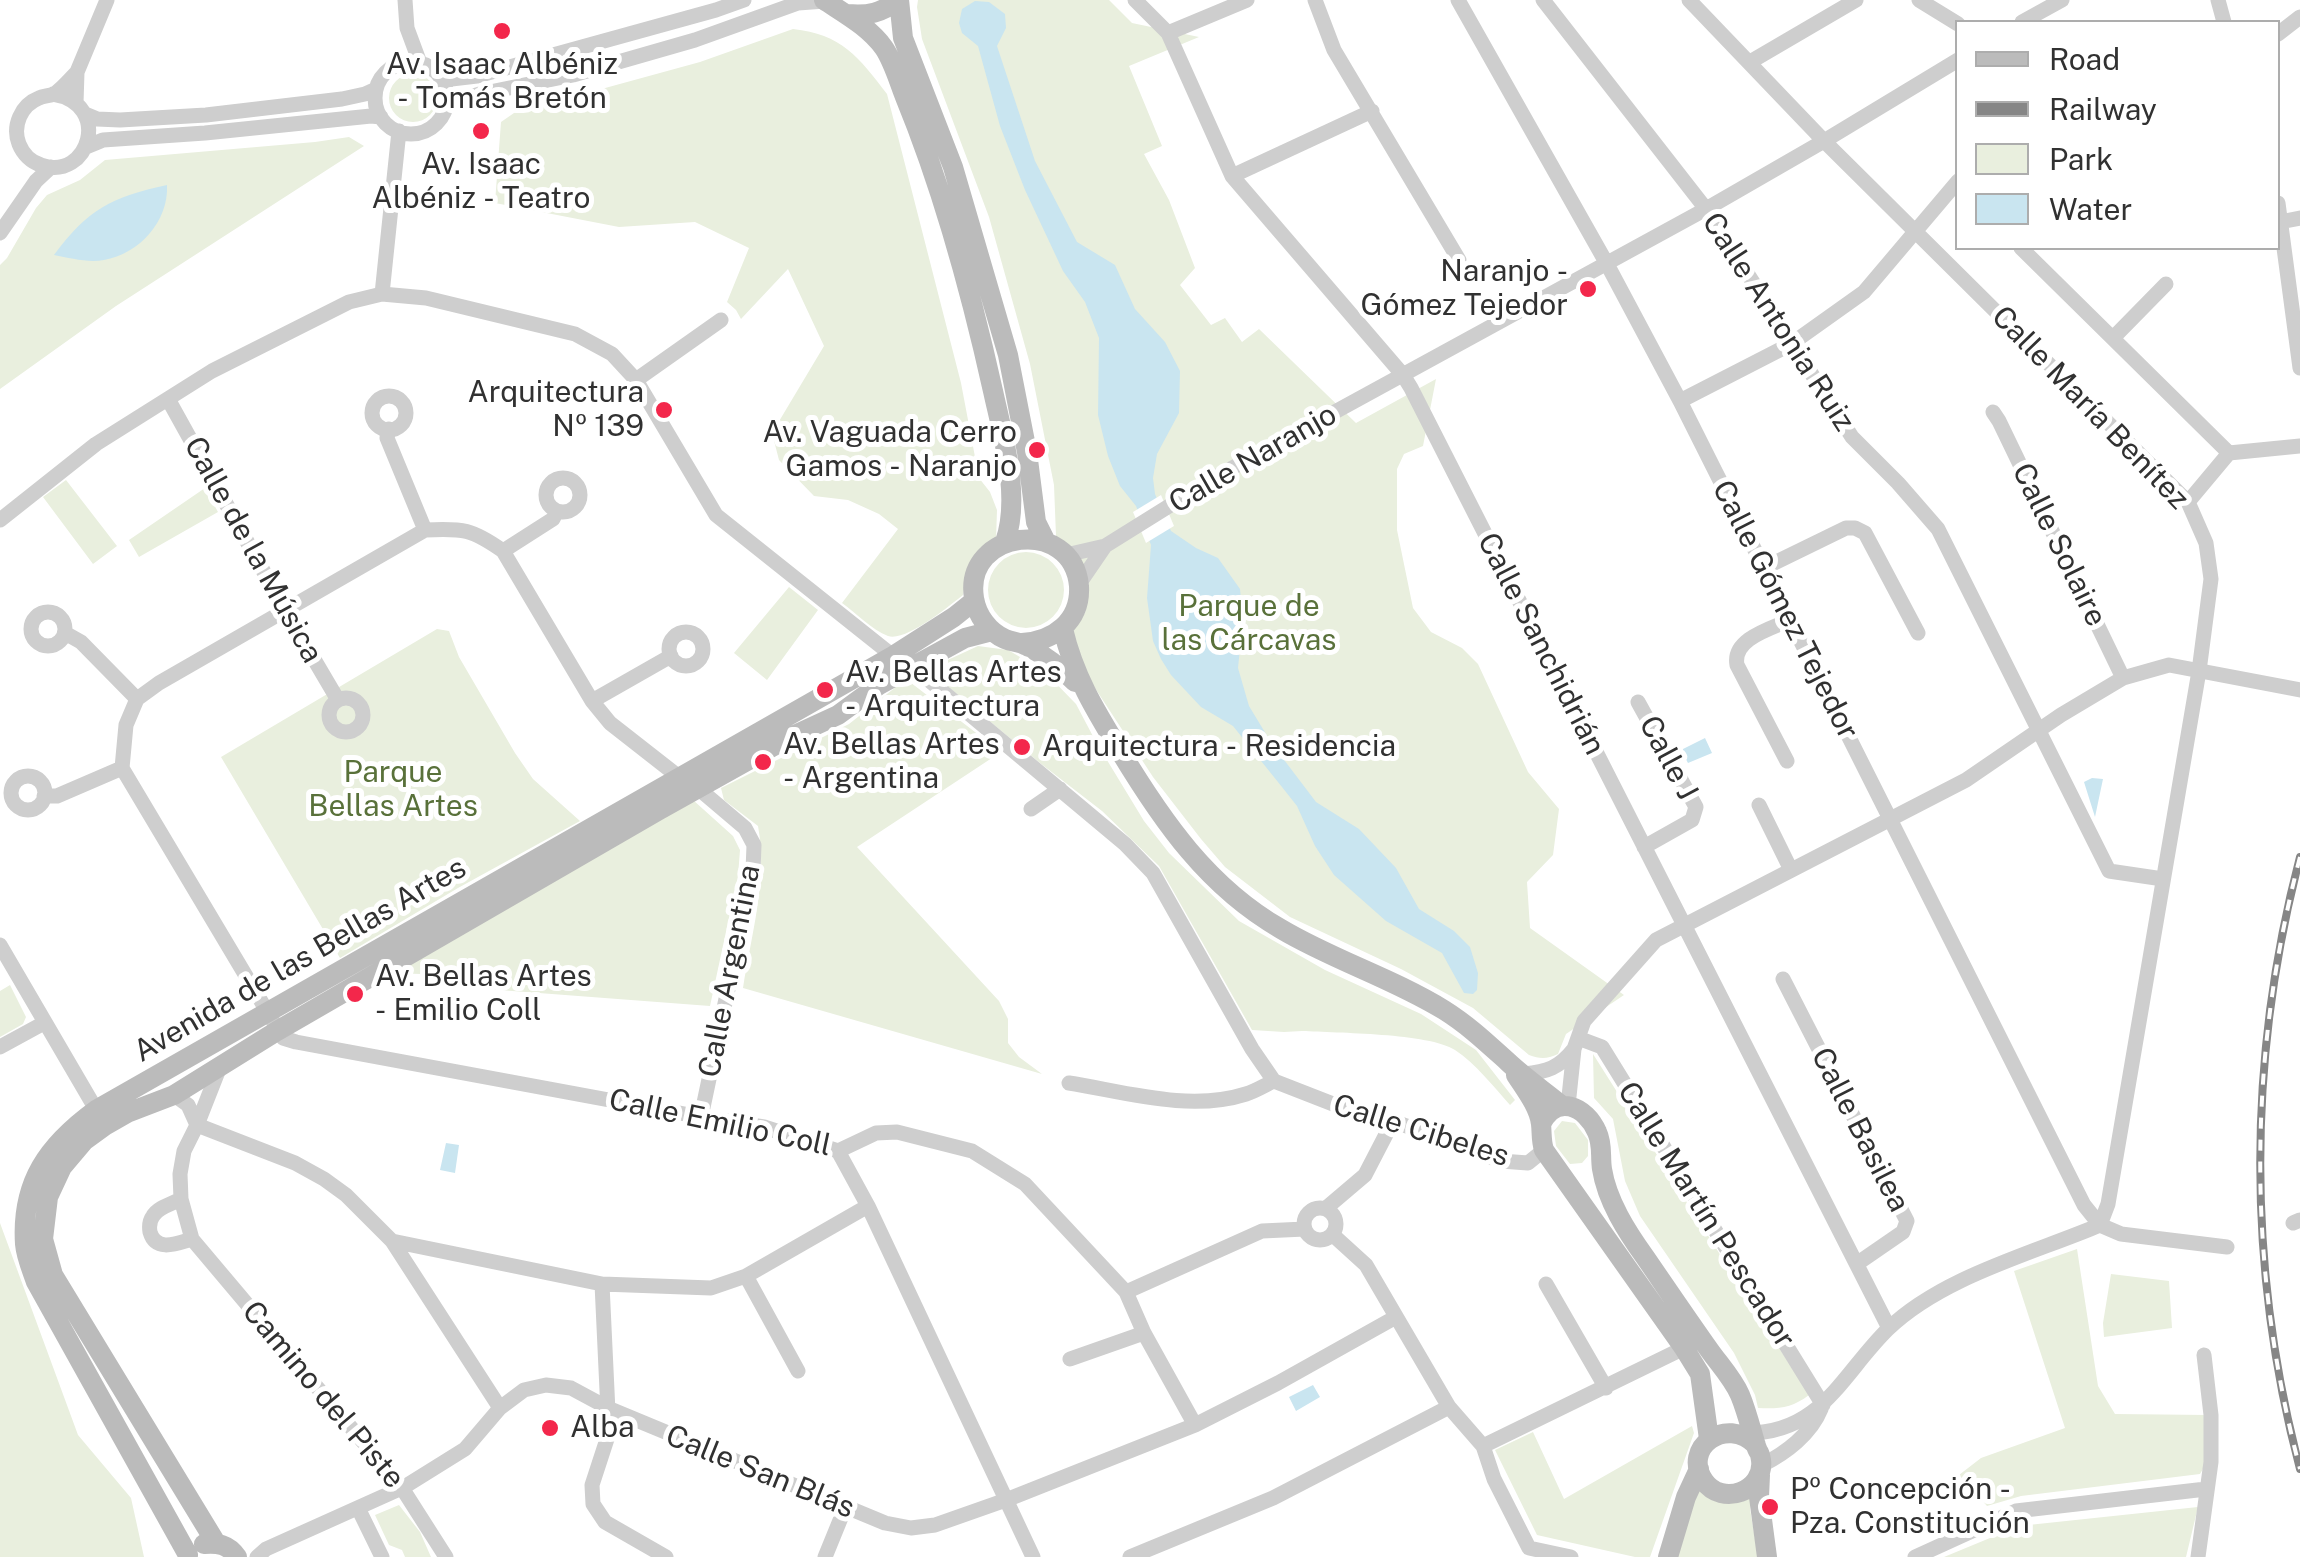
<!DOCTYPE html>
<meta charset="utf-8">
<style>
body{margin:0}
#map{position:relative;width:2300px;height:1557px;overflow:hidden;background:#fff;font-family:"Public Sans",sans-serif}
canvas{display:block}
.legend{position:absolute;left:1955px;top:20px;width:325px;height:230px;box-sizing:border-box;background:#fff;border:2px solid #adadad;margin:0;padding:12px 18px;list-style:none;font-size:30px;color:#313131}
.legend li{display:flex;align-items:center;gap:20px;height:50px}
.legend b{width:50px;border:2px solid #adadad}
</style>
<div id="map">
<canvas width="2300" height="1557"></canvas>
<ul class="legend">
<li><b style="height:12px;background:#bbb"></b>Road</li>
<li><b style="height:12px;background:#868686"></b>Railway</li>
<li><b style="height:28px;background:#e9efde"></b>Park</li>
<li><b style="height:28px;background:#c9e5f0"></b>Water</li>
</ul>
</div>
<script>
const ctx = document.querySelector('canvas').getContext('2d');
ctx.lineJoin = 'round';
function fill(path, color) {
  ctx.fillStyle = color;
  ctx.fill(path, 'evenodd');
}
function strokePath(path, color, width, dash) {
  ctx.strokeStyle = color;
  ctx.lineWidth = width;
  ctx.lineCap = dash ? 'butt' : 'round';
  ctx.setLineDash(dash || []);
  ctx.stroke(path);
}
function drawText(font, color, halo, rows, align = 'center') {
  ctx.font = font + ' "Public Sans",sans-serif';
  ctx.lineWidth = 10;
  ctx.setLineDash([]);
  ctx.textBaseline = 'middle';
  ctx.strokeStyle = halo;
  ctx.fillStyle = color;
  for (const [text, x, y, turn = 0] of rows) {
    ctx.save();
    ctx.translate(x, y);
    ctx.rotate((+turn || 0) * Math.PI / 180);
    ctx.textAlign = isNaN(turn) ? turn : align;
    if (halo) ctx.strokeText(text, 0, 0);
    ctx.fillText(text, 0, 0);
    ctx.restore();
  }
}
fill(new Path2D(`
 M918,0H1109L1132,23L1199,37L1129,66L1162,146L1144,154L1169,200L1195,268L1180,285L1211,325L1225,318L1242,342L1259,329L1356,423L1436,379L1423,446L1404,454L1397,469V530L1413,608L1431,632L1462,648L1478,664L1528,772L1559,809L1553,855L1527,882L1530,928L1624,995L1566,1034L1558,1054C1547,1059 1540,1059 1529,1055L1473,1008L1401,969L1290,917L1225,867L1201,839L1153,777L1063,639L1085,613L1089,583L1074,548L1056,536L1054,485L1030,364L989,217L922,39L917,7Z
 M793,29C841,34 859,57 887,94L961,383L979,478L990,492L997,510L996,540L967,573L963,595C949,606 906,642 888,636C872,630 856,613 842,603L898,529L879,514L848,500L814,496L779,460L772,433L824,346L788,269L741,319L736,310L727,302L749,248L695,222L619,227L495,203L501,122L514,113L700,62Z
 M389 98a24 24 0 1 1 48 0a24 24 0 1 1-48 0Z
 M349,137L364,146L116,306L0,389V265L7,258L36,208L47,195L80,180L105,160L315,142Z
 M66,480L117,546L93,564L43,497Z
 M205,488L218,512L139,557L129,540Z
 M988 590a38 38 0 1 1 76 0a38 38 0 1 1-76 0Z
 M789,587L818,610L767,680L734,653Z
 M437,629L449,631L459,657L515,753L533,779L580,821L458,888L340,958L221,757Z
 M978,646L1008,650L1044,671L1076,704L1096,742L1144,821L1169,853L1239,921L1325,970L1421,1014L1476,1050L1515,1100L1510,1105C1493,1086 1476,1064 1455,1050C1429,1033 1337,1033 1302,1031L1284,1032L1252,1030L1159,866L1102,811L1040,763L941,681L935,672L939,664Z
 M906,679L1001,752L857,847L999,1001L1008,1019V1043L1019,1057L1042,1074L743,988C751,936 768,879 758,826L724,800L721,788L849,724Z
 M693,800L733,836L740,850L738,876L710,1006L486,989L449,975L392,973Z
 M10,985L26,1017L23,1024L0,1037V991Z
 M1593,1054L1809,1395C1792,1408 1779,1409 1758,1408L1755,1395L1734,1353L1640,1216L1625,1181L1613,1119L1594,1098Z
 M1562,1121L1575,1123L1588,1140V1156L1582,1163L1570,1164L1556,1146L1554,1131Z
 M0,1223L78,1435L131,1498L144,1557H0Z
 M2077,1249L2098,1386L2115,1414L2208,1415L2207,1462L2200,1474L2021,1496L1987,1506L1959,1475L1981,1458L2065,1428L2014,1271Z
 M2111,1274L2169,1281L2172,1328L2104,1337L2103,1323Z
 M1692,1426L1694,1433L1650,1557H1635L1537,1535L1495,1450L1533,1432L1564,1499Z
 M1698,1487L1753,1496L1750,1509L1758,1557H1673Z
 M399,1505L420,1532L431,1557H405L402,1550L389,1545L375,1515Z
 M2198,1507L2186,1557H1944L2019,1526Z`), '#e9efde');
fill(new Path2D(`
 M975,1L989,2L1005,14L1006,28L997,46L1035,161L1077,242L1115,265L1135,309L1165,342L1180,371L1179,413L1157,454L1153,478L1155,494L1171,531L1196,548L1218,558L1240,589L1243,619L1238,668L1249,706L1272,744L1316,802L1359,829L1396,868L1419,909L1454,931L1470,947L1478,973L1477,990L1473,994L1464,993L1442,953L1386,921L1334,875L1315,846L1297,806L1282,787L1233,726L1201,707L1171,675L1161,659L1153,641L1147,598L1151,545L1136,506L1120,486L1108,456L1098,415L1099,338L1085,302L1063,271L1025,190L1000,126L978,46L962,33L959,23L962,9Z
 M167,185C169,221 139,254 104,260C88,263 70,258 54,255C88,209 112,197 167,185Z
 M1705,738L1712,753L1688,763L1681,750Z
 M2092,778L2103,779L2095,817L2084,782Z
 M446,1143L459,1145L455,1173L440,1170Z
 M1313,1385L1320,1397L1296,1411L1289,1397Z`), '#c9e5f0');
fill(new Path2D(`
 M1161,495L1174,526L1146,543L1133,512Z`), '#fff');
strokePath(new Path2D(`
 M405,0L407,28L420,63
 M1135,0L1168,33L1232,176L1403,375L1411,388L1889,1328
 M1315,0L1334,50L1459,260
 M1458,0L1607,264L1680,401L2084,1205L2100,1225
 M1543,0L1706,209L1852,437L1898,483L1938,529L2109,871L2163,879
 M1689,0L1824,141L2188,502L2206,543L2211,579L2199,671L2108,1204L2100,1225
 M1919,0L1958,24
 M2218,0L2224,22
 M2022,22L2062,0
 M1168,33L1247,0
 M2278,34L2300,17
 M1750,62L1856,0
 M375 98a36 36 0 1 1 72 0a36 36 0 1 1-72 0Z
 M443,80L477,76L716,10L744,0
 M53,94C113,104 89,182 41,165C31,162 23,154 19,144C12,126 21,105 39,98C43,96 49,96 54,94C62,89 70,79 77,72
 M76,103L77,72L107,0
 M447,104L480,94L573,75L695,40L798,3L825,1
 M85,114L97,119L120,120L206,115L342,99L365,94L376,89
 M86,147L103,140L205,133L371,116L381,117
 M1232,176L1372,111
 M2278,203L2300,368
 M2280,222L2300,218
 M0,233L36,181L51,167
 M2021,248L2229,453
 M382,294L399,131
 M2114,337L2166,284
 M636,380L721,320
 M372 413a17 17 0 1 1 34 0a17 17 0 1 1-34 0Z
 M168,399L285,610L338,700
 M1680,401L1791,344L1864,292L1958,181
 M1993,412L1999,421L2123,678
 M389,429L387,438L425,530
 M546 495a17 17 0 1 1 34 0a17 17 0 1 1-34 0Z
 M2188,502L2229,453L2300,446
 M0,520L96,444L212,371L349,302L382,294L426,298L575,334L612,354L636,380L716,515L893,656
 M503,551L553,519L557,511
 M1066,555L1105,546L1214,478L1706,209L1824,141L1958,60
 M1764,568L1846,528H1855L1865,533L1918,633
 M1079,584L1105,546
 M31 629a17 17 0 1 1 34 0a17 17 0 1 1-34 0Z
 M669 649a17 17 0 1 1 34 0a17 17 0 1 1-34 0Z
 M65,633L81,642L137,699
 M912,666L1125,844L1153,873L1252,1049L1274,1081L1333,1104L1393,1121L1501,1161L1528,1163L1544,1150
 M329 715a17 17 0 1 1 34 0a17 17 0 1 1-34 0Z
 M592,701L671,656
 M1638,702L1696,807L1692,820L1644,847
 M1787,761L1737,665C1732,639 1770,629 1790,620
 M11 793a17 17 0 1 1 34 0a17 17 0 1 1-34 0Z
 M44,796H57L122,768
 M1759,805L1791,870
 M1031,809L1060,789
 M0,945L101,1118
 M1783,979L1907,1221L1903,1232L1858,1263
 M1578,1038L1602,1047L1823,1405
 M0,1047L44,1023
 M221,1064L197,1125L184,1151L180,1174L181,1199L192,1239L402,1488L446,1557
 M1524,1074C1547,1072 1559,1068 1574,1049
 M1069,1083C1125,1092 1190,1112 1246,1094C1256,1091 1265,1085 1274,1081
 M174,1095L188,1105L197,1125L295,1163L324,1179L346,1195L392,1241L602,1284L711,1288L746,1276L868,1206
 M1568,1106L1574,1049L1584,1021L1656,940L1966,780L2061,715L2123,678L2169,665L2300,690
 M701,1117L753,871L754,845L745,828L699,789L679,777L610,723L592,701L503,551C472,529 463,528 425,530L159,683L137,699L126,725L122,768L283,1038L296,1042L701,1117L764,1127L838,1151L876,1133L897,1132L972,1151L1025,1184L1126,1292L1144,1333L1195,1425
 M838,1151L868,1206L1033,1557
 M181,1199C172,1204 158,1207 153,1216C150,1220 149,1226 150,1232C156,1253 178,1243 192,1239
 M1304 1224a16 16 0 1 1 32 0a16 16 0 1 1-32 0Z
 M1325,1209L1365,1175L1393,1121
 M2293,1223L2300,1220
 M1333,1235L1366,1265L1449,1407L1483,1446L1494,1479L1529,1548L1571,1557
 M392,1241L500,1408
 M746,1276L798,1371
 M602,1284L609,1433L592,1485L593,1504L605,1522L666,1557
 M1546,1284L1606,1388
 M1126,1292L1262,1231L1305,1229
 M1070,1359L1144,1333
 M1746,1433C1821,1434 1842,1374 1888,1329C1942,1277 2031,1254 2100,1225L2121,1234L2227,1247
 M1483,1446L1684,1348
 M1762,1465C1786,1453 1811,1434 1821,1409
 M358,1508L382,1557
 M257,1557L266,1549L404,1487L465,1449L500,1408L524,1390L546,1385L571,1388L610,1409L885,1523L911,1528L935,1525L1006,1500L1195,1425L1278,1383L1396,1317
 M825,1557L845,1508
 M1130,1557L1273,1498L1449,1407
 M1915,1557L2016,1511L2206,1489
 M2198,1557L2211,1462V1415L2204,1355`), '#cecece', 15);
strokePath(new Path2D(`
 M824,0C845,14 869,27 884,48C893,61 899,82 905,97C944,192 971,292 993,391C1003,437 1021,497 1005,542
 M899,0L903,38L953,167L1008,355L1027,452L1036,522L1046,542
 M847,14C869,16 881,13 898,0
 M1063,629C1074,676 1095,710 1120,751C1163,822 1208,887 1281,929C1333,960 1392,978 1444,1010C1468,1025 1487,1043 1508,1062C1525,1078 1544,1091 1561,1105
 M1022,643C1054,641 1081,621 1079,586C1073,516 963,529 974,598C977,616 989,632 1005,639C1012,642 1020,642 1027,646C1046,656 1060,667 1075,682
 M1516,1075C1525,1089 1539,1107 1541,1124C1542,1133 1541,1141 1544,1150L1684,1348L1700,1374L1709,1439
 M1541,1124C1556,1093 1586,1106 1597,1132C1603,1145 1600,1156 1602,1169C1607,1201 1627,1232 1645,1257C1667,1289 1688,1320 1710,1351C1720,1365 1733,1379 1740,1395C1747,1412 1751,1429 1756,1446C1760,1457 1759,1448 1761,1460C1765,1491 1722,1507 1704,1481C1681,1448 1726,1415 1756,1445
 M1760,1475L1759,1497L1767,1557
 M216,1543L53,1275L43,1239L48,1197L62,1167L84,1141L106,1125L127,1113L174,1095L277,1031L659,810L788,738L838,715L879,685L965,638L992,631
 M204,1544C218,1543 228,1544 237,1557
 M188,1555L36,1282C32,1270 26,1257 25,1244C21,1182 48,1145 96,1110L893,656L954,617L974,601
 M1668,1557L1686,1497L1699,1469`), '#bbb', 20);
const rail = new Path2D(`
 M2300,857C2247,1059 2247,1268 2300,1469`);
strokePath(rail, '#868686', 8);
strokePath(rail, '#fff', 4, [11]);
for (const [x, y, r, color] of [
 [502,31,10,"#f3274b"],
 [481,131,10,"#f3274b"],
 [1588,289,10,"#f3274b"],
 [664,410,10,"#f3274b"],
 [1037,450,10,"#f3274b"],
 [825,690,10,"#f3274b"],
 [1022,747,10,"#f3274b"],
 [763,762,10,"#f3274b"],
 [355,994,10,"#f3274b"],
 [550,1428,10,"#f3274b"],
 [1770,1507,10,"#f3274b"]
]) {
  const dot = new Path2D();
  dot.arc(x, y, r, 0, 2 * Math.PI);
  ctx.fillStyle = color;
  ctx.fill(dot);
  strokePath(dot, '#fff', 4);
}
drawText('30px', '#313131', '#fff', [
 ["Av. Isaac Albéniz",502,65,"center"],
 ["- Tomás Bretón",502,99,"center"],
 ["Av. Isaac",481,165,"center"],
 ["Albéniz - Teatro",481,199,"center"],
 ["Naranjo -",1568,272,"right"],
 ["Gómez Tejedor",1568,306,"right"],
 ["Arquitectura",644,393,"right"],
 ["Nº 139",644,427,"right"],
 ["Av. Vaguada Cerro",1017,433,"right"],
 ["Gamos - Naranjo",1017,467,"right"],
 ["Av. Bellas Artes",845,673],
 ["- Arquitectura",845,707],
 ["Av. Bellas Artes",783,745],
 ["- Argentina",783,779],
 ["Arquitectura - Residencia",1042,747],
 ["Av. Bellas Artes",375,977],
 ["- Emilio Coll",375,1011],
 ["Alba",570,1428],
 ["Pº Concepción -",1790,1490],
 ["Pza. Constitución",1790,1524]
], 'left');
drawText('30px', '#313131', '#fff', [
 ["Calle Antonia Ruiz",1778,322,57],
 ["Calle María Benítez",2090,408,46],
 ["Calle Naranjo",1253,459,-30],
 ["Calle Solaire",2059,545,64],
 ["Calle de la Música",253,550,61],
 ["Calle Gómez Tejedor",1785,610,63],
 ["Calle Sanchidrián",1541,644,63],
 ["Calle J",1668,758,62],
 ["Avenida de las Bellas Artes",300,960,-30],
 ["Calle Argentina",730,971,-79],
 ["Calle Emilio Coll",720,1123,12],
 ["Calle Basilea",1860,1130,63],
 ["Calle Cibeles",1421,1131,17],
 ["Calle Martín Pescador",1706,1215,58],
 ["Camino del Piste",323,1395,50],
 ["Calle San Blás",760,1472,22]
]);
drawText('30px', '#59713a', '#fff', [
 ["Parque de",1249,607],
 ["las Cárcavas",1249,641],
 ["Parque",393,773],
 ["Bellas Artes",393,807]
]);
</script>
